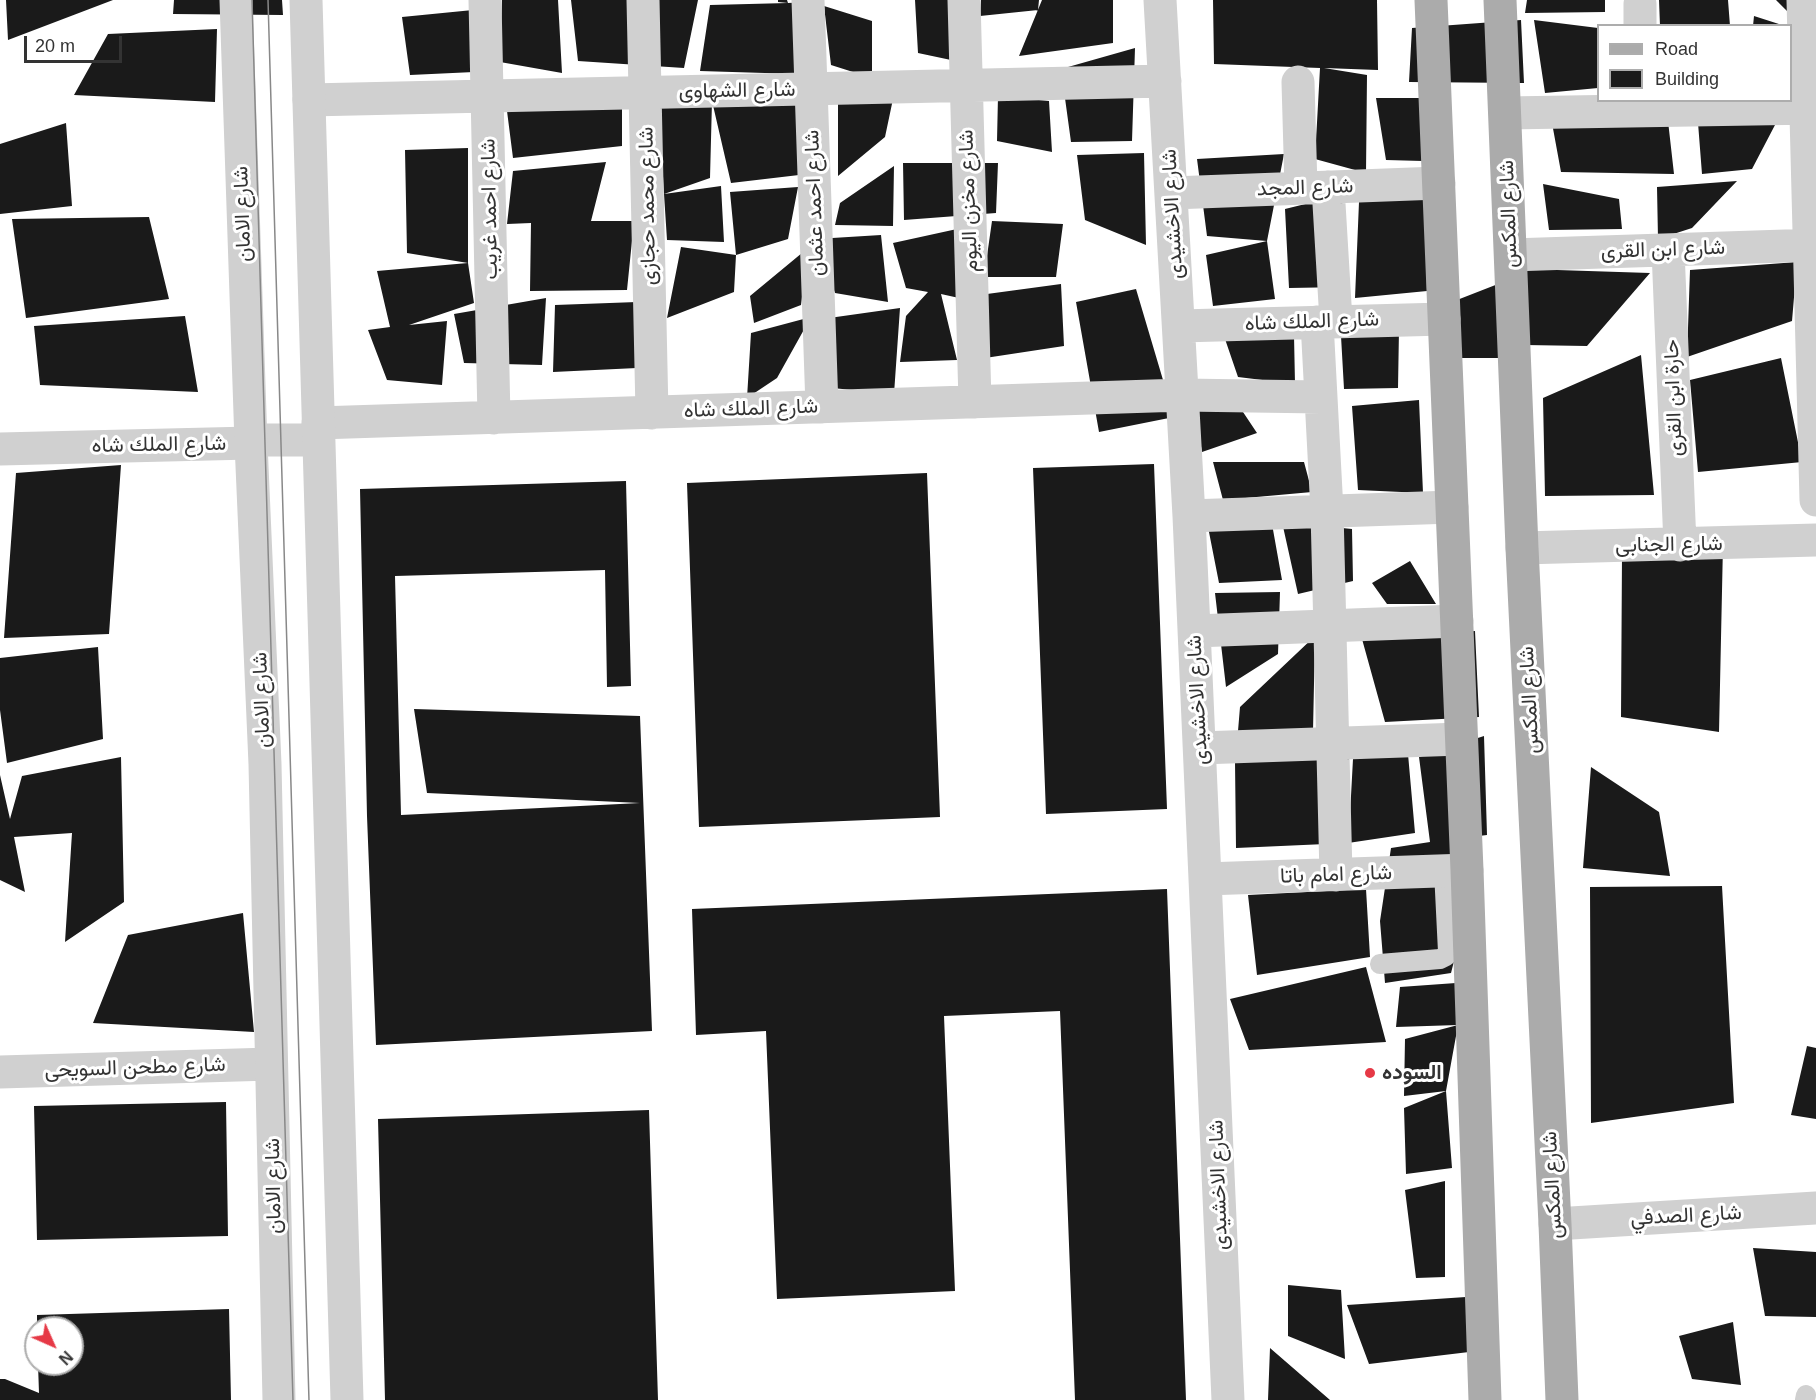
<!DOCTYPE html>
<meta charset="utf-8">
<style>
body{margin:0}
#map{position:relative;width:1816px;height:1400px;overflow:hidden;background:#fff;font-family:Helvetica,sans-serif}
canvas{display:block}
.legend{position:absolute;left:1597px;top:24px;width:195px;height:78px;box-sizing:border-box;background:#fff;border:2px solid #adadad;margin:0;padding:8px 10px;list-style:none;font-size:18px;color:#333}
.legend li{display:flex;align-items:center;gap:12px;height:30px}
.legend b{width:30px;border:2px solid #adadad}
.north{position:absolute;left:24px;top:1316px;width:60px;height:60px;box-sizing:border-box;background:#fff;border:2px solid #adadad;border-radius:50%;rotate:135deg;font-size:16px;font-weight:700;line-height:24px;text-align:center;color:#333}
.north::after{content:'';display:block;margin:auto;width:21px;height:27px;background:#e63946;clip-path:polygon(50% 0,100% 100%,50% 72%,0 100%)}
.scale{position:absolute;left:24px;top:36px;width:98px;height:27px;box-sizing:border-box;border:3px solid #333;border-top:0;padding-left:8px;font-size:18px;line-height:21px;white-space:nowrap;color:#333;-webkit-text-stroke:4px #fff;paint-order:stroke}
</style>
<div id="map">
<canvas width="1816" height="1400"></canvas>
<ul class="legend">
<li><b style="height:8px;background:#ababab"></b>Road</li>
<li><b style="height:16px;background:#1a1a1a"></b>Building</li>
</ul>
<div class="north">N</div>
<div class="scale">20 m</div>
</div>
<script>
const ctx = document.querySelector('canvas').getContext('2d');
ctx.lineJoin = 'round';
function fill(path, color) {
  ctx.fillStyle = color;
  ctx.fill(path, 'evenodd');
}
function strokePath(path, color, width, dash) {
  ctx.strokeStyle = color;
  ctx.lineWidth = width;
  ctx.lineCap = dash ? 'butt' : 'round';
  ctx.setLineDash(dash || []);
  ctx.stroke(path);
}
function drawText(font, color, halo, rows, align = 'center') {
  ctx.font = font + ' Helvetica,Vazirmatn,sans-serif';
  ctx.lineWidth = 6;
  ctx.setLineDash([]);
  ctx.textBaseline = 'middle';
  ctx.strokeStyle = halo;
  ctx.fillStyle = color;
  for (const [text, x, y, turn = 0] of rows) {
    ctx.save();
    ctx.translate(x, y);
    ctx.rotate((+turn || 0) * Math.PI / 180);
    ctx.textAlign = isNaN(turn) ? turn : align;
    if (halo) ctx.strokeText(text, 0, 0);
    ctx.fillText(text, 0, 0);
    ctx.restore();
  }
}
fill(new Path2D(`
 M6,0H113L8,40Z
 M174,0H282L283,15L173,14Z
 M502,0H558L562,73L500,62Z
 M571,0H698L684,68L578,61Z
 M778,0H787L788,3L808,2L797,74L700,71L710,5L788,3L778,2Z
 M915,0H948L951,60L918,53Z
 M981,0H1039L1038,10L980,16Z
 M1042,0H1113V43L1019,56Z
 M1213,0H1377L1378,70L1324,68L1367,75L1366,173L1315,159L1320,68L1214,64Z
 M1527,0H1605V12L1525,13Z
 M1659,0H1728L1730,26H1660Z
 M1776,0H1789L1790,14Z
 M824,6L872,21V78L831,65Z
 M473,10L474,72L410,75L402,17Z
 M1754,16L1782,25L1781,26H1753Z
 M1521,20L1524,83L1409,82L1412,28Z
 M1534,20L1598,28V88L1545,93Z
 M217,29L215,102L74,95L108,34Z
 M1135,48L1132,141L1071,142L1061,69Z
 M803,89L799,175L731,183L712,101Z
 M998,96L1049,101L1052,152L997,141Z
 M1376,98H1420L1423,161L1386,160Z
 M893,99L885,137L838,176V103Z
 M712,101L710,178L664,194L659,106Z
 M622,106V146L513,158L507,111Z
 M1697,110L1775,125L1752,169L1702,174Z
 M1668,121L1674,174L1561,172L1552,123Z
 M66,123L72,206L0,214V144Z
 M468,148V263L407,253L405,150Z
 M1144,153L1146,245L1085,220L1077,155Z
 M1284,154L1267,241L1207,236L1197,159Z
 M606,162L591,221H634L627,290L530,291L531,223L507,224L513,171Z
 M903,163H998L996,213L904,220Z
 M894,166L893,226L835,225L840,203Z
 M1737,181L1692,228L1658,239L1657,187Z
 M1543,184L1619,199L1622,229L1549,230Z
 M721,186L724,242L667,240L664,194Z
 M798,187L788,239L736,255L730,192Z
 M1425,191L1427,291L1355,298L1359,202Z
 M1342,195L1345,287L1289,288L1285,209Z
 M149,217L169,299L26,318L12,219Z
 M992,221L1063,224L1056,277H984Z
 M957,229L959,298L941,294L957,360L900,362L906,316L928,292L906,288L893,243Z
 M881,235L888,302L835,293L816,239Z
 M1267,241L1275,299L1213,306L1206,255Z
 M681,247L736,255L734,292L667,318Z
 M808,248L801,305L754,323L750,296Z
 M1797,262L1792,321L1687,357L1690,270Z
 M468,263L474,303L409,325L447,321L442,385L387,380L368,330L390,327L377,271Z
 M1526,269L1650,273L1587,346L1525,345Z
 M1061,284L1064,346L985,358L987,294Z
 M1498,284L1503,358H1462L1457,300Z
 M1136,289L1174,417L1099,432L1076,302Z
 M546,298L542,365L464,363L454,314Z
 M637,302V368L553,372L555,305Z
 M900,308L894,394L832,388L829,318Z
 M185,316L198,392L40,385L34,326Z
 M811,317L777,378L747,398L751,333Z
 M1399,329L1398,388L1344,389L1341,336Z
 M1294,335L1295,384L1238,377L1225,339Z
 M1641,355L1654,495L1545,496L1543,398Z
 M1781,358L1802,462L1698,472L1690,380Z
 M1419,400L1423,493L1358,490L1352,406Z
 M1239,406L1257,433L1202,452L1195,411Z
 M1213,462H1304L1312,492L1223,500Z
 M1154,464L1167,809L1046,814L1033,468Z
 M121,465L109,634L4,638L16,473Z
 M927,473L940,817L699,827L687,483Z
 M626,481L631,686L607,687L605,570L395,576L401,815L640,803L427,793L414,709L640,716L652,1031L376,1045L367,816L360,489Z
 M1282,522L1352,529L1353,581L1298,594Z
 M1272,524L1282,580L1219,583L1208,527Z
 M1723,544L1719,732L1621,717L1622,555Z
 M1410,561L1436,604H1387L1372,583Z
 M1280,592L1278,654L1226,687L1215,593Z
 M1475,631L1479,717L1385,722L1362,639Z
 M1315,636L1313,731H1238L1240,707Z
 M98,647L103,739L7,763L0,710V658Z
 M1484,736L1487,835L1454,839L1468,906L1451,973L1385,983L1380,921L1391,848L1430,842L1419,757Z
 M1349,743V833L1353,759L1408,754L1415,833L1348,843L1236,848L1235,762Z
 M121,757L124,902L65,942L72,833L14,837L25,892L0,880V775L10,819L22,776Z
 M1591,767L1659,812L1670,876L1583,868Z
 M1722,886L1734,1103L1591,1123L1590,887Z
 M1167,889L1186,1400H1075L1060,1011L944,1016L955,1291L777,1299L766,1031L696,1035L692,909Z
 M1366,889L1370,957L1257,975L1248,895Z
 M243,913L254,1032L93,1023L128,935Z
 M1366,967L1386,1042L1249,1050L1230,999Z
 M1456,983L1458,1025L1446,1091L1452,1168L1406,1174L1404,1108L1446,1091L1404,1096L1405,1039L1458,1025L1396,1027L1400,987Z
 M1807,1046L1816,1048V1119L1791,1115Z
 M226,1102L228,1236L37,1240L34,1106Z
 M649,1110L658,1400H385L378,1119Z
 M1445,1181V1277L1416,1278L1405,1190Z
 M1753,1248L1816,1252V1317L1765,1316Z
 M1288,1285L1341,1290L1345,1359L1288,1336Z
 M1466,1297L1469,1352L1369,1364L1347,1305Z
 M229,1309L231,1400H0V1379H5L39,1393L38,1364H72V1328H37V1315Z
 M1733,1322L1741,1385L1692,1379L1679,1336Z
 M1270,1348L1330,1400H1268Z`), '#1a1a1a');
strokePath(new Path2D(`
 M1380,964L1440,959L1446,956L1448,952L1444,871
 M1805,1400L1806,1395`), '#d0d0d0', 20);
strokePath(new Path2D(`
 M485,0L494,418
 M643,0L652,413
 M808,0L822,407
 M964,0L975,402
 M1160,0L1189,516L1228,1400
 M1803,0L1816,500
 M1640,4V26
 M1298,82L1301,188
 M309,100L1165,81
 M1506,113L1816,108
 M1328,187L1336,321
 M1172,193L1439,183
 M1668,250L1680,545
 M1511,255L1816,245
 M1317,322L1327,511L1336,875
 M1180,326L1444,319
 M318,423L1183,395L1321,397
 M0,449L251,443L266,440H318
 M1189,516L1452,507
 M1522,548L1816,540
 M1195,631L1457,621
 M1200,748L1461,739
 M1205,879L1467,870
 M0,1072L271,1064
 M1555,1224L1816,1208`), '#d0d0d0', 33);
strokePath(new Path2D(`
 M236,0L251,443L265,764L279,1400
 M306,0L347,1400`), '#d0d0d0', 33);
strokePath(new Path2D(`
 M1431,0L1467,870L1485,1400
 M1500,0L1522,548L1555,1224L1562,1400`), '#ababab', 33);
strokePath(new Path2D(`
 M252,0L293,1400
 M268,0L309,1400`), '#888', 1.5);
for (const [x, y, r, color] of [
 [1370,1073,6,"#e63946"]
]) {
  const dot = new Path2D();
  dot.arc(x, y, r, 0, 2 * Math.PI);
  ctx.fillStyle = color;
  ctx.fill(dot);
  strokePath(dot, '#fff', 2);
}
drawText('21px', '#333', '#fff', [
 ["شارع الشهاوى",737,91,-1],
 ["شارع المجد",1305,188,-2],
 ["شارع مخزن اليوم",969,201,-92],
 ["شارع احمد عثمان",815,203,-92],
 ["شارع محمد حجازى",648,206,-91],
 ["شارع احمد غريب",490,209,-91],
 ["شارع الامان",243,214,-92],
 ["شارع الاخشيدى",1173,214,-93],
 ["شارع المكس",1509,214,-92],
 ["شارع ابن القرى",1663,250,-2],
 ["شارع الملك شاه",1312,322,-2],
 ["حارة ابن القرى",1674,398,-92],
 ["شارع الملك شاه",751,409,-2],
 ["شارع الملك شاه",159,445,-1],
 ["شارع الجنابى",1669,545,-1],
 ["شارع الامان",262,700,-92],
 ["شارع الاخشيدى",1198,700,-93],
 ["شارع المكس",1530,700,-93],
 ["شارع امام باتا",1336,875,-2],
 ["شارع مطحن السويحى",135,1068,-2],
 ["شارع الاخشيدى",1219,1185,-92],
 ["شارع المكس",1553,1185,-93],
 ["شارع الامان",274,1186,-91],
 ["شارع الصدفي",1686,1216,-3]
]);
drawText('bold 21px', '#333', '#fff', [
 ["السوده",1382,1073]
], 'left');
</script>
